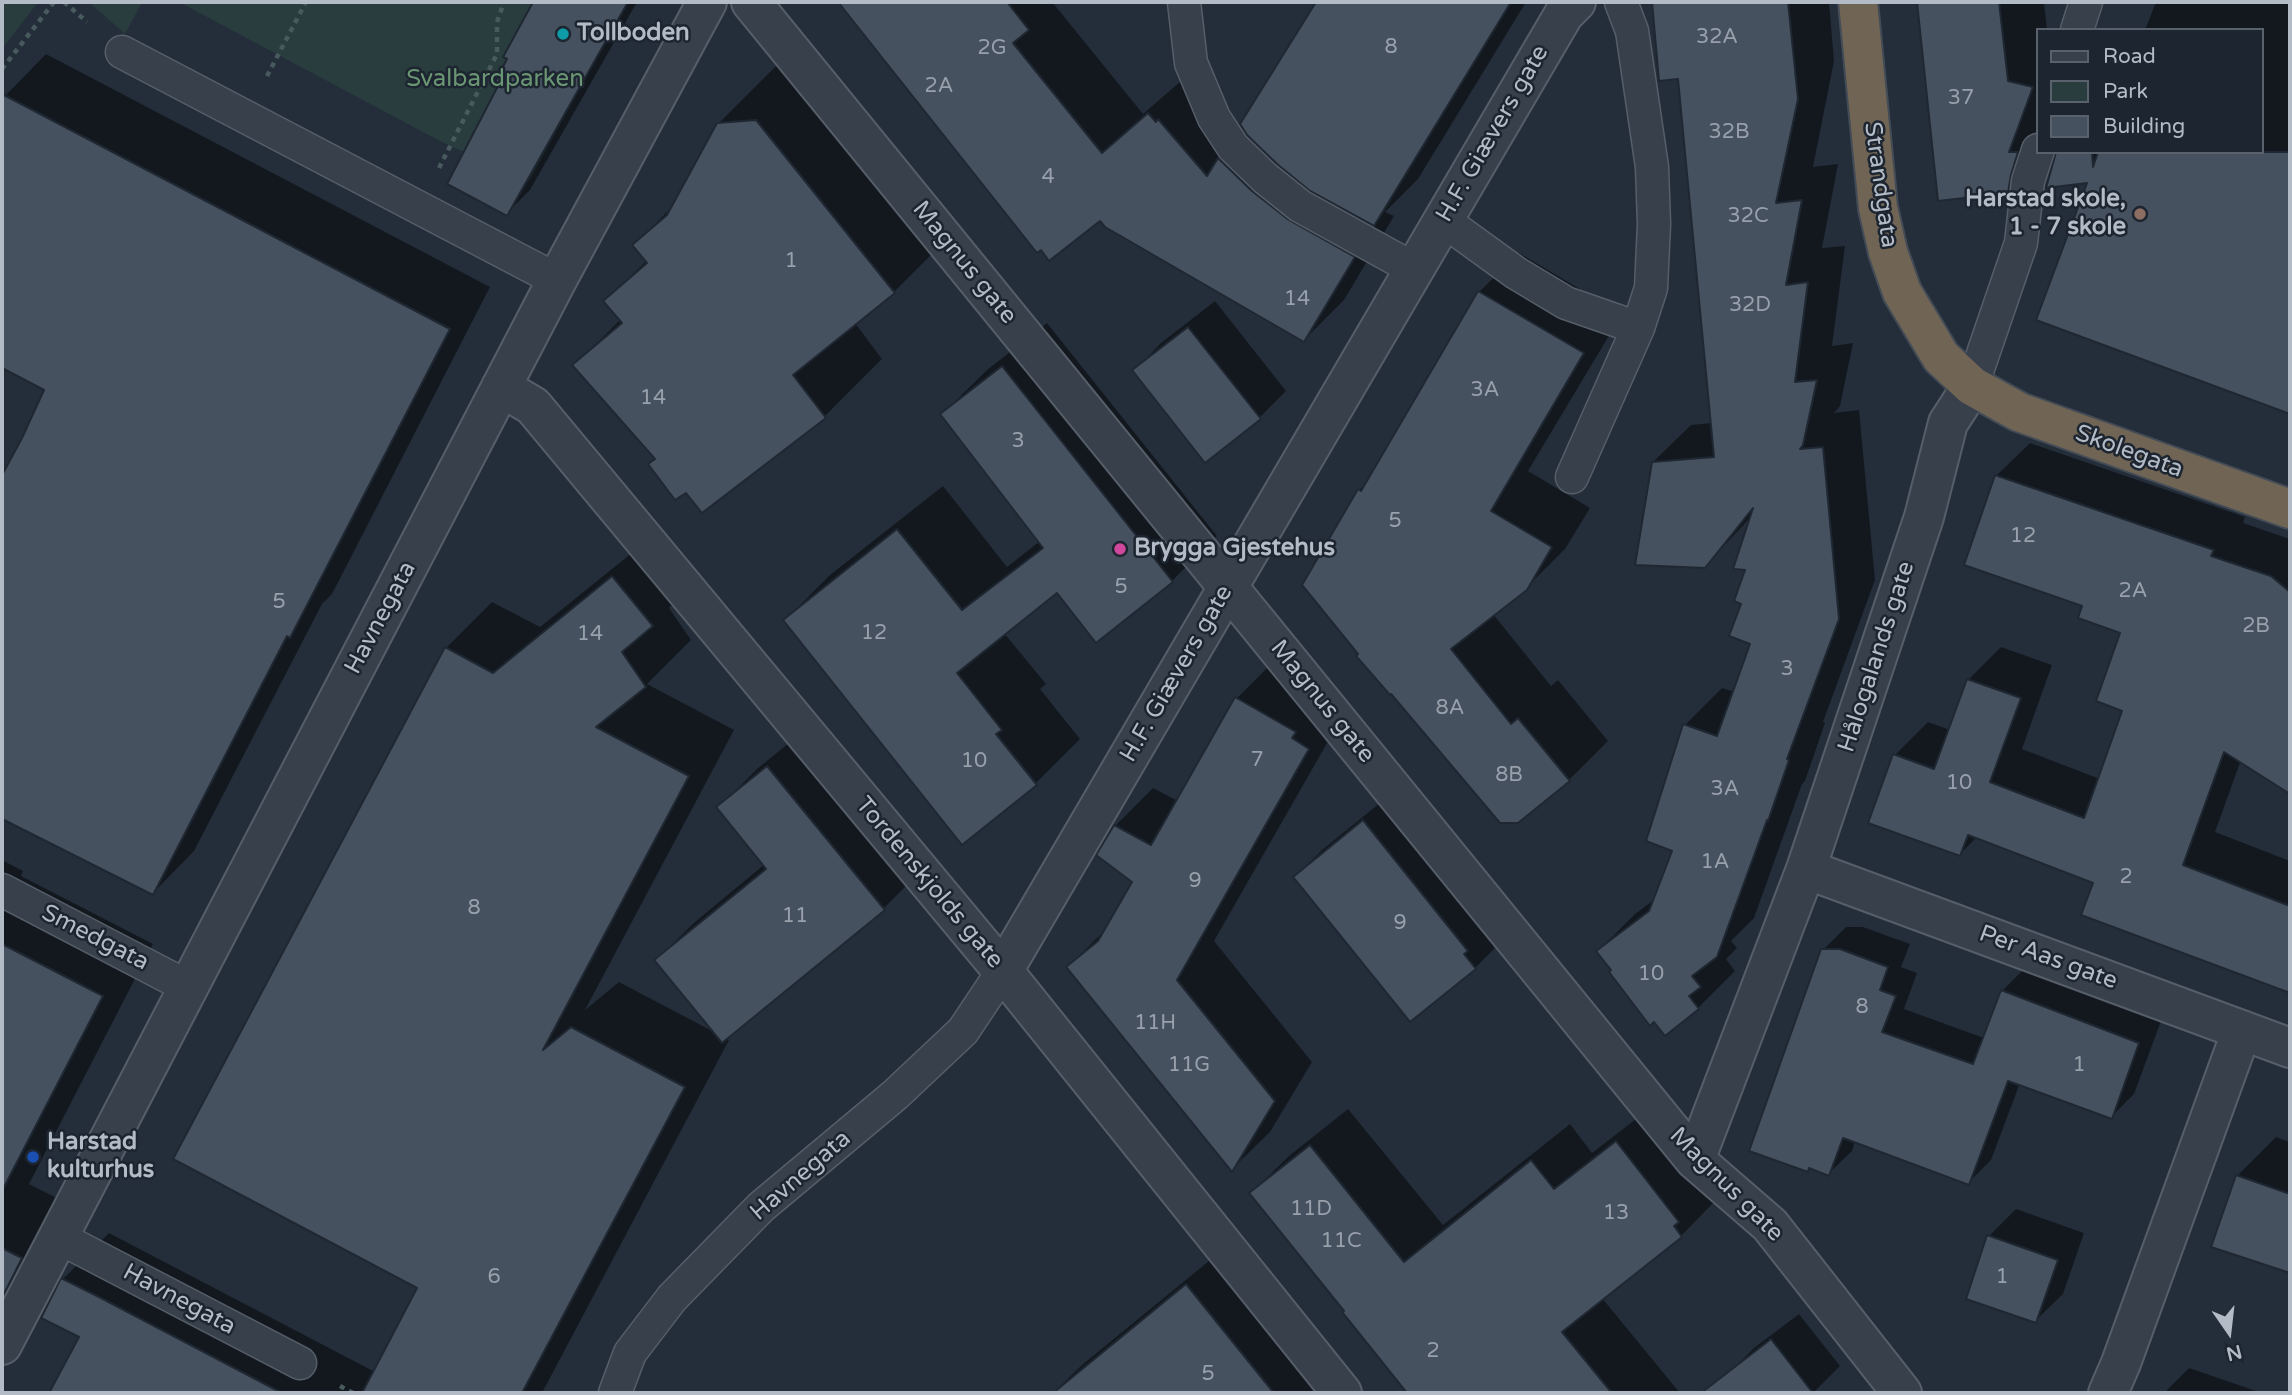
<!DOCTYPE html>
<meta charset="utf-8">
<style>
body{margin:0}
#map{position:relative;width:2292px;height:1395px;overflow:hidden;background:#242e3a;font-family:"Varela Round",sans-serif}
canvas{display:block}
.frame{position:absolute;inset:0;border:4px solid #b3bbc6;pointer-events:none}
.legend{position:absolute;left:2036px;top:28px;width:228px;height:126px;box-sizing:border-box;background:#1d2530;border:2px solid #59616c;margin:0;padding:9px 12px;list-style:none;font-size:21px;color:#b3bbc6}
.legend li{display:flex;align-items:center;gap:14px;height:35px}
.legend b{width:35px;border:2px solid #59616c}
.north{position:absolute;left:2194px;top:1297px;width:70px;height:70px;-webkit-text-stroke:5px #1d2530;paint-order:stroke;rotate:166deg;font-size:19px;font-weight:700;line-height:28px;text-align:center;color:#b3bbc6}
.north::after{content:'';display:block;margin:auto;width:24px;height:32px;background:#b3bbc6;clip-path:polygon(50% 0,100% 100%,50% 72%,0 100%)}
</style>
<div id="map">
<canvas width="2292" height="1395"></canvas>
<div class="frame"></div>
<ul class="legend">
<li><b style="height:9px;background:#38404b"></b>Road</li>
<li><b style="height:19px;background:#293d3e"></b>Park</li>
<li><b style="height:19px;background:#45515e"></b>Building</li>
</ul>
<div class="north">N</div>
</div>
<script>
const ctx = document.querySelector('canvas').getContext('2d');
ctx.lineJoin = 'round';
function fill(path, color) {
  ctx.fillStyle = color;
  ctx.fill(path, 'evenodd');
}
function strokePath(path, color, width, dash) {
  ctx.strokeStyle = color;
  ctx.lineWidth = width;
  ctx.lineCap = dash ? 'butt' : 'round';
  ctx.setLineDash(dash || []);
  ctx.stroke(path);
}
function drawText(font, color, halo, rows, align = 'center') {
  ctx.font = font + ' "Varela Round",sans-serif';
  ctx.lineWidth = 5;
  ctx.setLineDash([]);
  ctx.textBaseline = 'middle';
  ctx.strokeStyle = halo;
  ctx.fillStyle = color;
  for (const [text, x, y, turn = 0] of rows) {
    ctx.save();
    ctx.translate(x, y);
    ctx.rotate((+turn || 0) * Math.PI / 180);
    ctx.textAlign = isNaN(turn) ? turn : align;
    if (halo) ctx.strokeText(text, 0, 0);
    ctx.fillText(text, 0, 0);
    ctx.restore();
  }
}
fill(new Path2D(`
 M2,2H38L2,49Z
 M89,2H142L125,34Z
 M179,2H626L529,182L440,141Z`), '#293d3e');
fill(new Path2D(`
 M535,2H637L530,190L507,213L501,83L510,58L505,56Z
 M841,2H1055L1053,3L1143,114L1189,74L1200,80L1247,137L1249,135L1242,124L1318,2H1526L1418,179L1385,212L1394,216L1344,300L1304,340Z
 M1654,2H1829L1834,61L1813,167L1838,164L1822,248L1845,246L1832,346L1853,343L1840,406L1834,413L1859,410L1875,580L1823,722L1825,723L1805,781L1802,784L1754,918L1731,941L1737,948L1726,959L1735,971L1698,1008L1613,970L1598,951L1635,914L1655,899L1674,850L1685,725L1722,688L1735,692L1752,643L1743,604L1751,517L1705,566L1653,462L1691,425L1712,423L1679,77L1661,79Z
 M1919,2H2044L2047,30H2038V152H2046L2007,191L1939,199Z
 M2156,2H2290V412L2038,319L2089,181L2057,152H2262V30H2145Z
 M46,54L490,287L332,594L322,604L194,851L153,893L2,817V478L24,439L46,389L2,366V102L5,96Z
 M814,63L951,235L894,292L855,323L882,359L825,416L703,511L575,365L621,319L606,301L647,260L634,245L674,205L718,124L776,66Z
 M1519,253L1622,314L1528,471L1590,508L1565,549L1525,589L1493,614L1551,686L1558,680L1608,741L1569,780L1517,821L1359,490L1369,481L1479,292Z
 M1215,301L1286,391L1259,418L1134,371L1161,343Z
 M1047,323L1217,536L1172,581L1097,640L1057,590L1004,633L1046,684L1040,689L1080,739L1035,784L785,620L830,575L943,486L1007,567L1040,541L942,414L987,370Z
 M2030,443L2245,517L2243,523L2290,539V792L2241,760L2215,832L2290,861V991L2083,914L2095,882L1977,837L1960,854L1870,822L1895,755L1928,722L1950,730L1968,680L2001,647L2052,665L2022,749L2100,779L2124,709L2123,632L2084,605L1966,564L1997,475Z
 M659,531L698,579L669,608L691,640L647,684L734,730L585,1010L619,982L716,1033L656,960L695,922L765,864L718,808L757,769L807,728L923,869L884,908L725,1038L729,1040L542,1393H51L81,1337L63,1279L109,1233L375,1372L420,1287L446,648L492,602L540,627Z
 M1275,660L1346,710L1214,941L1312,1062L1270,1132L1232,1169L1068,967L1107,928L1135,881L1115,826L1153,788L1178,801L1237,698Z
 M1391,794L1502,941L1475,968L1410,1020L1295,877L1322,850Z
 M2,860L23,871L21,876L153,944L29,1184L73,1206L53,1244L2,1296Z
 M1846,927H1863L1910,944L1901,967L1917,973L1904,1009L1984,1038L2002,991L2025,968L2161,1021L2134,1094L2111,1117L2020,1083L1991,1160L1968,1183L1855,1141L1852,1151L1829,1173L1811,1166L1807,1170L1823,950Z
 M1654,1105L1718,1198L1681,1236L1602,1298L1680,1393H1411L1251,1193L1289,1156L1348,1109L1443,1225L1570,1124L1592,1153Z
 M2276,1137L2290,1142V1267L2287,1270L2237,1176Z
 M2016,1209L2084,1233L2063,1294L2035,1321L1989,1236Z
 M1226,1247L1345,1393H1053L1082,1365Z
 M1799,1314L1840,1366L1813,1393H1741L1727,1375L1754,1348Z
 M2189,1368L2262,1393H2164Z`), '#0007');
const building = new Path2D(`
 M533,2H628L507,216L447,184L499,84L495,82L507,59L503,57Z
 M838,2H1007L1029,30L1013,43L1102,153L1148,113L1156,122L1158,119L1207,176L1218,158L1252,191L1289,220L1355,257L1304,342L1105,227L1100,221L1049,261L1041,250L1037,253Z
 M1316,2H1511L1374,226L1310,191L1277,164L1247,135L1240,124Z
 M1652,2H1788L1798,99L1776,203L1802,200L1786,285L1808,282L1795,382L1817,380L1803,445L1800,449L1823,447L1839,619L1787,759L1789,760L1768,821L1767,820L1717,957L1692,976L1701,987L1689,996L1699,1009L1665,1036L1654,1022L1650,1026L1609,972L1611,970L1596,951L1649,911L1672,851L1646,841L1683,724L1717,736L1750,644L1729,636L1741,604L1734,601L1745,570L1733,569L1753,508L1705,568L1635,565L1652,462L1714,457L1678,79L1659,81Z
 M1917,2H1999L2008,81L2033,87L2009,152H2018L2011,175L2008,193L1938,201Z
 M2,94L450,329L290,638L287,636L153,895L2,819V475L22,438L44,390L2,368Z
 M756,120L895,293L793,375L826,418L702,513L686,493L675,500L648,464L655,459L572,365L622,323L603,301L647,263L632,245L667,215L717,123Z
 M2056,152H2092L2093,167L2098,152H2290V414L2036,320L2087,183L2046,188Z
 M1478,291L1584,353L1491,511L1552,547L1527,590L1451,649L1511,724L1518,718L1570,781L1518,823H1500L1391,694L1390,695L1356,656L1358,654L1302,585L1358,489L1361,491Z
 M1188,327L1261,419L1205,463L1132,370Z
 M1002,366L1173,582L1096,643L1057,593L957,673L1002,730L996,734L1037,785L962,845L783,620L897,529L962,610L1043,548L940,414Z
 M1995,475L2214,550L2211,556L2271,576L2290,592V794L2224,752L2183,865L2290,906V993L2081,915L2093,883L1968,835L1960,856L1868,823L1893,754L1934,769L1967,679L2021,698L1990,782L2084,818L2122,711L2096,701L2120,633L2078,618L2082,606L1964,565Z
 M612,576L653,626L622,652L646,687L596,727L689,776L543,1050L571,1027L685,1087L522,1393H362L417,1288L173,1159L445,647L493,673Z
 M1235,697L1296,732L1292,738L1309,749L1177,980L1275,1101L1232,1172L1066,967L1098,941L1132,882L1096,855L1114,825L1151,845Z
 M767,766L885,910L722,1043L654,960L766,869L716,807Z
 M1363,820L1468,951L1464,954L1476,969L1410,1022L1293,877Z
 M2,944L103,996L2,1191Z
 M1821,949H1840L1888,967L1880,990L1896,996L1882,1032L1973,1064L2001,990L2139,1043L2112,1119L2008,1081L1969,1185L1843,1138L1829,1176L1809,1168L1808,1172L1749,1151Z
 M1616,1141L1679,1222L1674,1226L1682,1237L1562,1332L1612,1393H1407L1342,1312L1344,1311L1249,1193L1310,1145L1404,1262L1531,1160L1554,1189Z
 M2236,1175L2290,1194V1273L2211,1247Z
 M1987,1235L2058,1260L2036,1323L1966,1299Z
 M2,1248L22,1258L2,1298Z
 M61,1278L99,1297L282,1393H49L79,1337L41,1318Z
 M1186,1284L1274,1393H1053Z
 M1771,1339L1813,1393H1701Z`);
fill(building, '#45515e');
strokePath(building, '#1f2732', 2);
const lane = new Path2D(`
 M1184,2L1191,63L1214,118L1233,147L1265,178L1300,206L1414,269
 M2077,30L2086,2
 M122,52L557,280
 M1443,220L1516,273L1566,303L1638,328
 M1972,386L2021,243L2028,181L2038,150
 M1572,477L1638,328L1651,288L1654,224L1652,167L1632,31L1621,2
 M2,890L188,987
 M58,1237L300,1363
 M615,1393L630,1353L672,1298L761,1207L895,1095L963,1031L1003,971`);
const street = new Path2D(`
 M751,2L1695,1160L1770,1225L1902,1393
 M501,387L533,406L1003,971L1342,1393
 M1806,869L2290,1048
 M1003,971L1564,14L1576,2
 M1695,1160L1806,869L1924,517L1948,423L1972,386
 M2,1345L557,280L707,2
 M2108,1393L2121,1363L2242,1030`);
const highway = new Path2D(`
 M1858,2L1878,208L1888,252L1902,292L1941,357L1972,386L2019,412L2290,509`);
strokePath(lane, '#565e69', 35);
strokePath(street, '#565e69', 42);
strokePath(highway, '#434b56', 42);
strokePath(new Path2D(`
 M64,2L87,22
 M2,69L54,2
 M267,76L306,2
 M439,168L497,54V22L504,2
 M340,1386L353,1393`), '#485a5d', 4.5, [5, 5]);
strokePath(lane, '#38404b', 32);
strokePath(street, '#38404b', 38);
strokePath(highway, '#706555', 38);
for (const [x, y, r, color] of [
 [563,34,7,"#0f9aa8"],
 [2140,214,7,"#8d6e63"],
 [1120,549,7,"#d1479c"],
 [33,1157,7,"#1a4fb4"]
]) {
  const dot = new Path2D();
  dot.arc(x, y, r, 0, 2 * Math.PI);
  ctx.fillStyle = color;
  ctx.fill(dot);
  strokePath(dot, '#1d2530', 2.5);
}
drawText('21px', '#98a0ac', null, [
 ["32A",1717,37],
 ["8",1391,47],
 ["2G",992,48],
 ["2A",939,86],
 ["37",1961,98],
 ["32B",1729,132],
 ["4",1048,177],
 ["32C",1748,216],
 ["1",791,261],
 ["14",1297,299],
 ["32D",1750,305],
 ["3A",1485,390],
 ["14",653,398],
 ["3",1018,441],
 ["5",1395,521],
 ["12",2023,536],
 ["5",1121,587],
 ["2A",2133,591],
 ["5",279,602],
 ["2B",2256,626],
 ["12",874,633],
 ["14",590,634],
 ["3",1787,669],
 ["8A",1450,708],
 ["7",1257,760],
 ["10",974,761],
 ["8B",1509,775],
 ["10",1959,783],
 ["3A",1725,789],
 ["1A",1715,862],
 ["2",2126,877],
 ["9",1195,881],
 ["8",474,908],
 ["11",795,916],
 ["9",1400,923],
 ["10",1651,974],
 ["8",1862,1007],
 ["11H",1155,1023],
 ["11G",1189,1065],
 ["1",2079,1065],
 ["11D",1311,1209],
 ["13",1616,1213],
 ["11C",1341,1241],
 ["6",494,1277],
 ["1",2002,1277],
 ["2",1433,1351],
 ["5",1208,1374]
]);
drawText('bold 24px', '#b3bbc6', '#1d2530', [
 ["Tollboden",577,34],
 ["Harstad skole,",2126,200,"right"],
 ["1 - 7 skole",2126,228,"right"],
 ["Brygga Gjestehus",1134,549],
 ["Harstad",47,1143],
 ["kulturhus",47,1171]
], 'left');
drawText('24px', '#6b9674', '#1d2530', [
 ["Svalbardparken",495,80]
]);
drawText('24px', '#b3bbc6', '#1d2530', [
 ["H.F. Giævers gate",1493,134,-60],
 ["Strandgata",1880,185,82],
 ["Magnus gate",964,263,51],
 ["Skolegata",2129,452,20],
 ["Havnegata",381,618,-62],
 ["Hålogalands gate",1877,657,-72],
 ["H.F. Giævers gate",1177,674,-60],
 ["Magnus gate",1322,702,51],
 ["Tordenskjolds gate",929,883,50],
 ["Smedgata",95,938,27],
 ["Per Aas gate",2048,958,20],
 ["Havnegata",801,1176,-41],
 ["Magnus gate",1726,1185,45],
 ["Havnegata",179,1300,28]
]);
</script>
